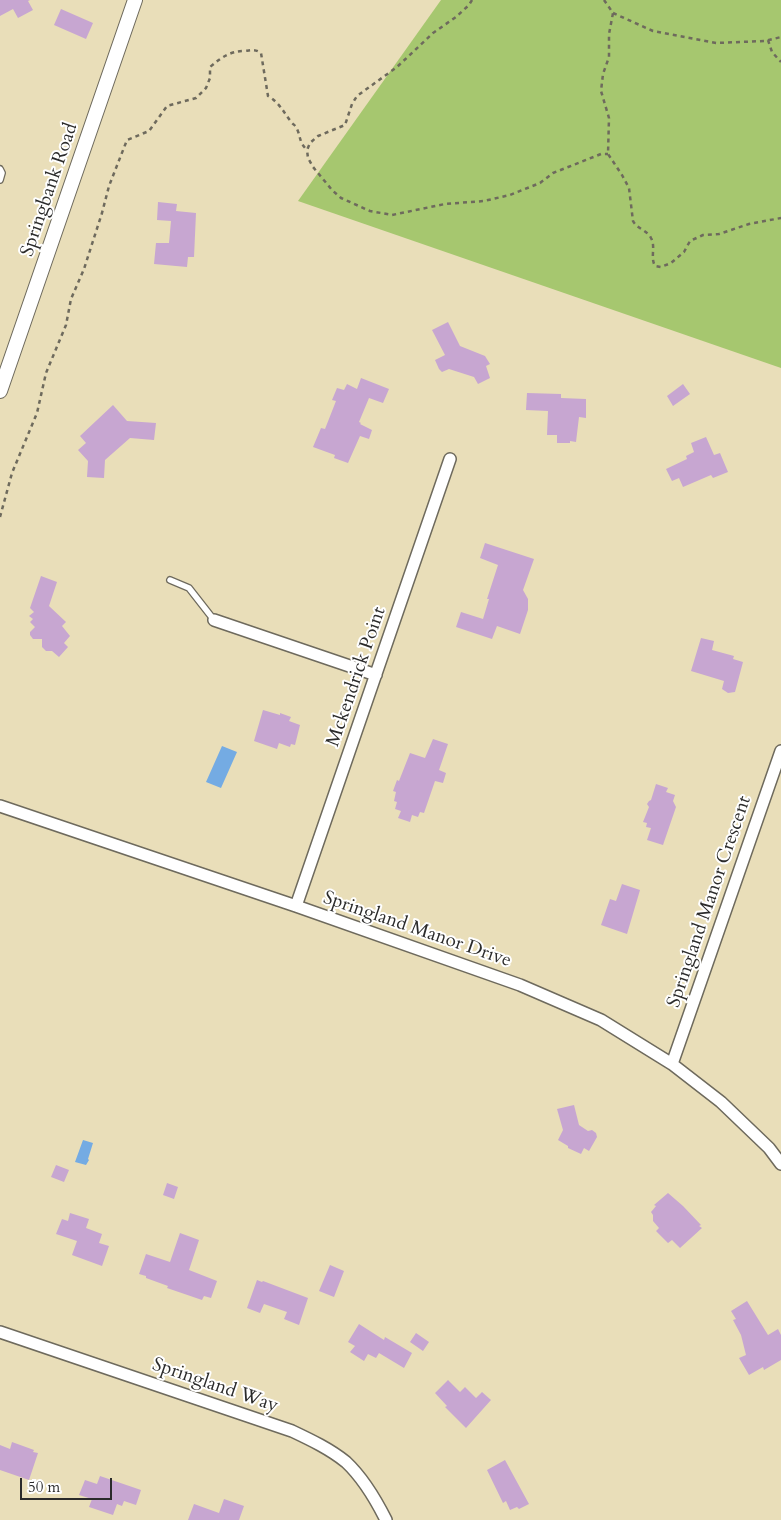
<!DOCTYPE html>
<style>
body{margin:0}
#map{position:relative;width:781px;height:1520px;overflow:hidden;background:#e9deb9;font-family:Cardo,serif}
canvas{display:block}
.scale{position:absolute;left:20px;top:1478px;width:92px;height:22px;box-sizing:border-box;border:2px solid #2b2b2b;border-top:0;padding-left:6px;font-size:15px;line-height:18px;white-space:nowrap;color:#2b2b2b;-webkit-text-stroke:4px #fff;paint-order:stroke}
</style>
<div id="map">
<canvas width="781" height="1520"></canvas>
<div class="scale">50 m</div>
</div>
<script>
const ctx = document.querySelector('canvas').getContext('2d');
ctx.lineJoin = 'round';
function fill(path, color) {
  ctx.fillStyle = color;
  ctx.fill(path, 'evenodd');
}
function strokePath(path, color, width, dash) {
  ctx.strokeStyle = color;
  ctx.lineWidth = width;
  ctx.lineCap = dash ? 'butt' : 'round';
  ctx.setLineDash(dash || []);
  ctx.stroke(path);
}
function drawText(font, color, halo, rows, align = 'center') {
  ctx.font = font + ' Cardo,serif';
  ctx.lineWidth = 4;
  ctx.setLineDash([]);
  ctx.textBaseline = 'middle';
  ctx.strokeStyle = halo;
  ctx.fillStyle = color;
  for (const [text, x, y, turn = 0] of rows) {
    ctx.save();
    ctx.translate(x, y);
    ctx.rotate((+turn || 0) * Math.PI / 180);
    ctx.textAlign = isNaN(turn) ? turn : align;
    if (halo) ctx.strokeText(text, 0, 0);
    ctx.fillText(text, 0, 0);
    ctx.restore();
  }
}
fill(new Path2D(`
 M441,0H781V368L298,201Z`), '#a6c76f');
fill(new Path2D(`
 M222,746L237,752L221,788L206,782Z
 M83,1140L93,1143L88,1159L89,1160L86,1165L75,1162Z`), '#74abe3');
fill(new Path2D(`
 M0,0H30L28,1L33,10L18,18L13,9L0,16Z
 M61,9L93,23L86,39L54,25Z
 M158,202L177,204L176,211L196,213L194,257H188L187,267L154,264L156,243H169L171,221L157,220Z
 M448,322L460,346L485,356L490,364L486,366L490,378L478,384L474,377L449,369L442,372L439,369L435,360L445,355L432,330Z
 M361,378L389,389L383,403L369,398L359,422L361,423L360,424L372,430L369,439L360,436L348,463L334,458L335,455L313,447L321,428L325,429L336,401L332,400L337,388L344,390L347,384L357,389Z
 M683,384L690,394L673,406L667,396Z
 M527,393L561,394V398L586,399V418L579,417L576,442L570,441V443H557V435H547L548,411L526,410Z
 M113,405L127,421L156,423L154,440L130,438L105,460L104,478L87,477L88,461L78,450L86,443L80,436Z
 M706,437L714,455L720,453L728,472L713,478L711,475L683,487L679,478L672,481L666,469L687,459L686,456L694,452L691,443Z
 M485,543L534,559L523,590L528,599V610L520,634L497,626L492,639L456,627L461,612L483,619L489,599H487L498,565L480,558Z
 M41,576L57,582L49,606L66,622L62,626L70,636L64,643L68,647L59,657L52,651H46L42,647V639H33L30,635V632L35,627L30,622L33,619L29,616L34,612L30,608Z
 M701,638L714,641L712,650L734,656L733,659L743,662L735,692L728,693L722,689L724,681L691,671Z
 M263,710L280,715V713L291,717L289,721L300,725L295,745L291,744L290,747L279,743L277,749L254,741Z
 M433,739L448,744L439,770L446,773L443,783L435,781L424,813L420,812L418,817L412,815L410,822L398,818L401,811L395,809L397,802L394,801L396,792L393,791L397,780L399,781L410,753L425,758Z
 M656,784L668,788L666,792L675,795L673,801L676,807L663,845L647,840L651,828L646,827L647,823L643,822L649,807L647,804L649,801L651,800Z
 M622,884L640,890L627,934L601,925L610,899L616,901Z
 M574,1105L579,1125L588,1131L592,1130L596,1133L597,1137L589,1151L584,1148L581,1154L568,1148V1146L558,1140L563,1130L557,1109Z
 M56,1165L69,1170L64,1182L51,1177Z
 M167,1183L178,1187L174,1199L163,1195Z
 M668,1193L683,1206L701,1225L699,1226L702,1228L680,1248L672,1240L668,1243L656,1231L659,1228L653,1221V1215L651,1212L656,1206L654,1205Z
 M70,1213L89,1219L86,1228L102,1234L99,1243L109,1246L102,1266L72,1255L77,1241L56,1234L62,1219L68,1221Z
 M180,1233L199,1240L189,1270L217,1281L211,1298L204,1296L202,1300L167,1288L168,1286L146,1278V1276L139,1274L146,1254L170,1262Z
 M330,1265L344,1271L334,1297L319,1291Z
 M257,1280L262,1282L263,1281L308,1298L299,1325L284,1319L287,1312L264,1304L260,1313L247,1308Z
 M747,1301L768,1335L778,1329L781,1335V1360L764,1370L763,1367L749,1375L739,1358L746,1355L741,1335L733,1320L736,1319L731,1311Z
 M359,1324L384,1340L385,1337L412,1353L404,1368L379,1353L376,1358L368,1354L364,1361L350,1352L355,1346L348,1342Z
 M416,1333L429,1342L423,1351L410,1342Z
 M448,1380L460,1392L465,1387L476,1398L482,1392L491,1400L466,1428L445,1407L447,1406L435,1393Z
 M12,1442L34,1450L33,1452L38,1453L29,1480L0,1470V1445L10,1449Z
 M505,1460L529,1504L519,1509L517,1507L510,1510L506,1501L503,1503L487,1470Z
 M100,1476L141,1490L136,1505L124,1501L122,1506L117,1504L113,1515L89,1507L92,1499L79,1495L85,1480L97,1484Z
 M224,1499L244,1506L239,1520H188L194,1504L219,1513Z`), '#c7a6d1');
const service = new Path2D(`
 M0,169L2,173L0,180
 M170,580L189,588L214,620`);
const minor = new Path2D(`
 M214,620L376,675
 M0,806L296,906L520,985L601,1020L672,1064L721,1102L769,1148L781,1164
 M296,906L450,459
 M672,1064L781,751
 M0,1332L292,1431C311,1440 330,1449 346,1462C363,1478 376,1500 386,1520`);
const tertiary = new Path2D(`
 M0,391L135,0`);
strokePath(service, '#6e6a5d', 8);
strokePath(minor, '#6e6a5d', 14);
strokePath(tertiary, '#6e6a5d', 16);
strokePath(new Path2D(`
 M472,0L469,5L456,17L433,33L397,67L357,96L352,104L345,125L318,136L310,143L307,150L308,158L313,167L332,190L341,198L370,211L392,215L445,204L484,201L510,195L540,183L553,173L601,154H608
 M604,0L613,13L609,34V57L603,74L601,91L609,118L608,154L622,175L629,188L633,221C637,229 647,230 651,238C656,247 650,257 655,266L661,267L671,263L684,252L690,241L703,235L719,234L749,224L781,218
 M613,13L653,31L716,43L765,41L781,37
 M768,40L772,52L781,62
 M0,517L12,473L37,413L46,373L66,325L71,299L84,269L102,213L109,186L127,140L149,131L167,106L196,98L206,88L210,78V67C222,57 230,51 245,51C252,50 255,49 261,53L268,96C280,103 284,113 292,123C294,125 296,126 297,129C301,138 299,142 307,150`), '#6e6a5d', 2.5, [4, 4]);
strokePath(service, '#fff', 5.5);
strokePath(minor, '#fff', 11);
strokePath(tertiary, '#fff', 14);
drawText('19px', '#2b2b2b', '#fff', [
 ["Springbank Road",50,190,-71],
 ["Mckendrick Point",357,677,-71],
 ["Springland Manor Crescent",710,902,-71],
 ["Springland Manor Drive",417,930,19],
 ["Springland Way",215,1386,19]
]);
</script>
